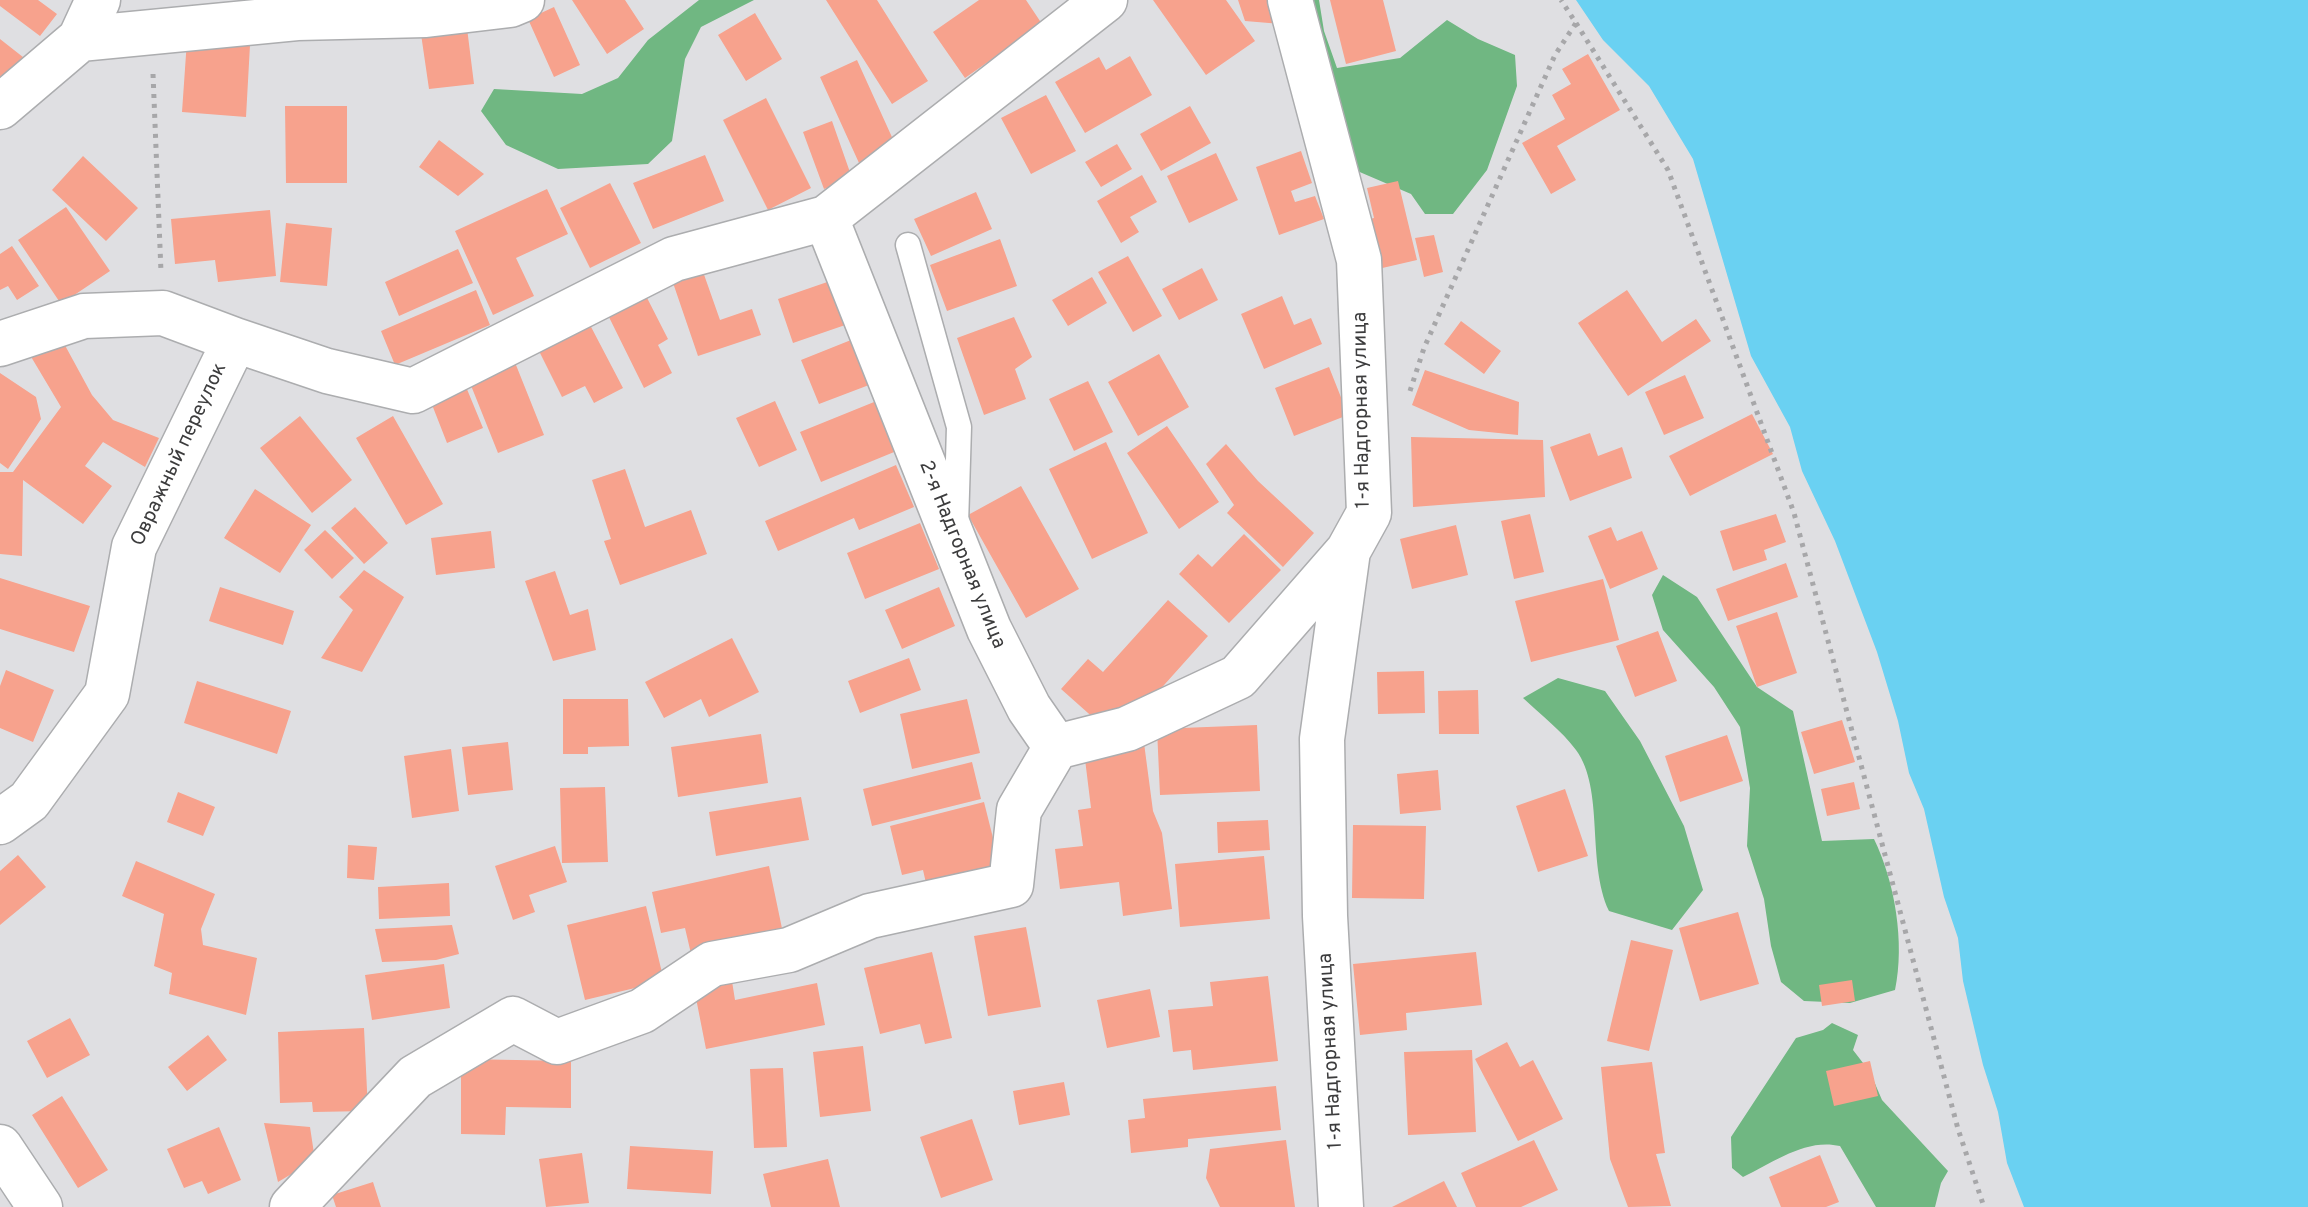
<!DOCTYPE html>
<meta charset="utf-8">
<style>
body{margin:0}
canvas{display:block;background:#dfdfe2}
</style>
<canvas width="2308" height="1207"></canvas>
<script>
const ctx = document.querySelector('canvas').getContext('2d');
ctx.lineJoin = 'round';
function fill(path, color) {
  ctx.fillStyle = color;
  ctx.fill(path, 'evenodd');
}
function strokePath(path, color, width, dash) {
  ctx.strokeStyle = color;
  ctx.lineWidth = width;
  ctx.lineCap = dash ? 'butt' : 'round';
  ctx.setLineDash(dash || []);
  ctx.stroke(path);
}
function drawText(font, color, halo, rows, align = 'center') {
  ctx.font = font + ' Overpass,sans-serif';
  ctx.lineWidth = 6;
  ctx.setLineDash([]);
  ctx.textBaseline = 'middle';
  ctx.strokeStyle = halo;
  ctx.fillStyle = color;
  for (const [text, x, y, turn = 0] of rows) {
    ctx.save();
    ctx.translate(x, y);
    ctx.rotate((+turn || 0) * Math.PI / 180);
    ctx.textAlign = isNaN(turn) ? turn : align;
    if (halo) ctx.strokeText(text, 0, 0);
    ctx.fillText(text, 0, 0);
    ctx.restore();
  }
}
fill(new Path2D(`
 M699,0H754L701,27L685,59L672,141L648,164L558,169L506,145L481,111L494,89L582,94L618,78L648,40Z
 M1267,0H1319L1324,31L1337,68L1400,58L1447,20L1478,39L1515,55L1517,86L1487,170L1453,214H1425L1411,194L1355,170Z
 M1663,575L1697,597L1757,687L1793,711L1822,841L1874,839C1895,882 1905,943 1895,990L1850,1003L1804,1001L1781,982L1771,946L1764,899L1747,846L1750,788L1740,727L1714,687L1663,630L1652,595Z
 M1558,678L1605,691L1640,741L1684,826L1703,890L1672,930L1609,911C1586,861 1605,790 1576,750C1562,731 1540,714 1523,698Z
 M1832,1023L1858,1035L1853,1050L1870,1072L1882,1100L1948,1171L1941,1183L1935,1207H1876L1840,1146C1806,1138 1774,1162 1743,1177L1732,1168L1731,1137L1796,1038L1823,1030Z`), '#70b782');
fill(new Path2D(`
 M1576,0H2308V1207H2024L2007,1163L1998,1112L1983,1065L1963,981L1958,938L1944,897L1924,809L1909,773L1898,721L1877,652L1835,541L1802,471L1790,427L1751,356L1693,159L1649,86L1603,40Z`), '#6ad1f2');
fill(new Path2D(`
 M0,0H38L57,14L40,36L0,6Z
 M572,0H625L644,29L607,54Z
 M826,0H877L928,81L892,104Z
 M979,0H1026L1042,24L965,78L933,32Z
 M1153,0H1226L1255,41L1206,75Z
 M1238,0H1279L1281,24L1245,21Z
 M1330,0H1383L1396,51L1346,64Z
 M554,7L580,65L554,77L528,19Z
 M755,13L782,59L746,81L718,35Z
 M467,28L474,84L429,89L421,34Z
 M0,39L28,61L0,94Z
 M187,40L250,45L246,117L182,112Z
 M1588,54L1620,110L1557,146L1576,180L1551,194L1522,143L1565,119L1552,95L1571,84L1562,69Z
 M1130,56L1152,95L1085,133L1055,82L1099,57L1106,70Z
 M857,60L896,146L859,163L820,77Z
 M1046,95L1076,151L1031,174L1001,118Z
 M766,98L811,188L768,210L723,120Z
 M285,106H347V183H286Z
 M1190,106L1211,143L1161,171L1140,134Z
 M832,121L852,178L824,189L803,132Z
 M439,140L484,174L458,196L419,167Z
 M1117,144L1132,169L1101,187L1085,162Z
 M1301,151L1312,183L1291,191L1295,202L1315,196L1324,219L1279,235L1256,167Z
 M1216,153L1238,200L1189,223L1167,176Z
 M705,155L724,201L653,229L633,183Z
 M83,156L138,208L106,241L52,190Z
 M1142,175L1157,202L1130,217L1139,232L1121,243L1097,201Z
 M1398,181L1417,260L1365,272L1353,223L1374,218L1367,188Z
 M610,183L641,243L590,268L560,208Z
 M547,189L568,234L516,258L534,296L493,315L455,231Z
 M976,192L992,229L931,256L914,219Z
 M66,207L110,271L61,304L18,240Z
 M270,210L276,276L218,282L215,260L175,264L171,219Z
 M286,223L332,228L327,286L280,282Z
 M1434,235L1443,272L1424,277L1415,238Z
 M1000,239L1017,286L947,311L930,265Z
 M12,246L39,286L17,300L8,286L0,290V254Z
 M458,249L473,283L399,316L385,282Z
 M1128,256L1162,316L1133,332L1098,272Z
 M701,266L720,320L752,309L761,335L698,356L671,277Z
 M1202,268L1218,300L1179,320L1162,289Z
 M1092,277L1107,303L1068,326L1052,300Z
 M836,279L851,323L793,343L778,299Z
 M476,290L490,325L395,365L381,331Z
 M643,290L668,339L658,345L672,373L644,388L605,309Z
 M1627,290L1662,342L1696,319L1711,341L1628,396L1578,323Z
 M1282,296L1294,325L1311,318L1322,344L1264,369L1241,314Z
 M1014,317L1032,357L1015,369L1026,399L984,415L957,338Z
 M1461,321L1501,351L1484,374L1444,344Z
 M589,323L623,388L594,403L585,386L562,397L538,349Z
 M61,338L92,395L113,420L159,438L145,467L103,442L85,466L112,486L83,524L23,480L22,556L0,554V472H13L61,407L30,355Z
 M851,340L869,385L819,404L801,360Z
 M1159,354L1189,407L1138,436L1108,382Z
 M514,360L544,435L498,453L468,378Z
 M1329,367L1348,415L1294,436L1275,388Z
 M1425,370L1519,402L1518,435L1469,430L1412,405Z
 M0,373L36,397L41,419L8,469L0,463Z
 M1685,375L1704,418L1664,435L1645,392Z
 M1088,381L1113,432L1074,451L1049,399Z
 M464,382L483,428L447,443L429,397Z
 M879,400L899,450L821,482L800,432Z
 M775,401L797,450L759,467L736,418Z
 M1752,414L1773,454L1690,496L1669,456Z
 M300,416L352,480L312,513L260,448Z
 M393,416L443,504L406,525L356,438Z
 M1167,426L1219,502L1179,529L1127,453Z
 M1590,433L1598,456L1622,447L1632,478L1570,501L1550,447Z
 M1411,437L1543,440L1545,497L1413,507Z
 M1106,442L1148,533L1092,559L1049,469Z
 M1226,444L1258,481L1314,533L1283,567L1227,513L1234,505L1206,464Z
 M896,465L914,507L859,530L854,518L778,551L765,521Z
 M625,469L645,527L691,510L707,554L620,585L604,541L611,539L592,480Z
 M1021,486L1079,589L1026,618L968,515Z
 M255,489L311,525L280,573L224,538Z
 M355,507L388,543L364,564L331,528Z
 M1530,514L1544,572L1514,579L1501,521Z
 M1776,514L1786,542L1764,550L1767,560L1733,571L1720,531Z
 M920,523L939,569L865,599L847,553Z
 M1456,525L1468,575L1412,589L1400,539Z
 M1611,527L1617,541L1642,531L1658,569L1610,589L1588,536Z
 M325,530L354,558L332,579L304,550Z
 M491,531L495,568L436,575L431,538Z
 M1244,534L1281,570L1229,623L1179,574L1198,554L1212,567Z
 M1786,563L1798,597L1728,621L1716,589Z
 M364,570L404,597L362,672L321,658L353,610L339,597Z
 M555,571L570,615L588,609L596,650L553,661L525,581Z
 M0,578L90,606L74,652L0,629Z
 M1603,579L1619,640L1531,662L1515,601Z
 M220,587L294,611L283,645L209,621Z
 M939,587L955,626L902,649L885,610Z
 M1168,600L1208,636L1139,713L1097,721L1061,689L1088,659L1103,672Z
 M1777,612L1797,673L1757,687L1736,626Z
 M1658,631L1677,681L1635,697L1616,646Z
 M732,638L759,692L709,717L701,699L664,718L645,682Z
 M909,658L921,690L860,713L848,681Z
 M6,670L54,690L33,742L0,728V686Z
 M1424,671L1425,713L1378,714L1377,672Z
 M197,681L291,711L277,754L184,723Z
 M1478,690L1479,734H1439L1438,691Z
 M563,699H628L629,746L588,747V754H563Z
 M967,699L980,753L912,769L900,714Z
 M1842,720L1855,762L1814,774L1801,732Z
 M1257,725L1260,791L1160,795L1157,729Z
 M761,734L768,783L678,797L671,747Z
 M1727,735L1743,781L1680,802L1665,756Z
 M508,742L513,790L468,795L462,747Z
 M1144,743L1153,811L1162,833L1172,909L1123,916L1119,882L1060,889L1055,849L1083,846L1078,810L1091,808L1084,751Z
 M451,749L459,811L412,818L404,756Z
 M972,762L981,799L872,826L863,789Z
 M1438,770L1441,810L1400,814L1397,774Z
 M1854,782L1860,809L1827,816L1821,789Z
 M605,787L608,862L562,863L560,788Z
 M1565,789L1588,856L1538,872L1516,806Z
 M178,792L215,807L203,836L167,822Z
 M801,797L809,840L716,856L709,812Z
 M984,802L1002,874L928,892L923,870L902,875L890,826Z
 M1268,820L1270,850L1218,853L1217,822Z
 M1353,825L1426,826L1424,899L1352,898Z
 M348,845L377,847L374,880L347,878Z
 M555,846L567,882L529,895L535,912L513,920L495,866Z
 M18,855L46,887L0,925V871Z
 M1264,856L1270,919L1180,927L1175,864Z
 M136,861L215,894L201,929L203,945L257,958L246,1015L169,994L172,973L154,966L164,914L122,896Z
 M769,866L784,938L692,958L685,928L661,933L652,892Z
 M449,883L450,916L379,919L378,887Z
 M646,906L664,981L585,1000L567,925Z
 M1738,912L1759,984L1700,1001L1679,928Z
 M452,925L459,954L436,960L382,962L375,929Z
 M1026,927L1041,1007L988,1016L974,936Z
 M1631,940L1673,950L1649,1051L1607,1041Z
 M932,952L952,1038L925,1044L920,1024L880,1034L864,968Z
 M1476,952L1482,1005L1406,1013L1407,1030L1360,1035L1353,964Z
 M444,964L450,1008L372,1020L365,975Z
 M731,975L735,1000L817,983L825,1025L706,1049L693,983Z
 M1268,976L1278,1061L1193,1070L1191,1050L1173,1052L1168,1010L1213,1006L1210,982Z
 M1852,980L1855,1001L1822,1006L1819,985Z
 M1150,989L1160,1037L1107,1048L1097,1000Z
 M70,1018L90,1055L47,1078L27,1041Z
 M364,1028L368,1111L313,1112L312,1102L280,1103L278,1032Z
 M208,1035L227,1060L187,1091L168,1067Z
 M1507,1042L1520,1067L1533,1060L1563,1119L1518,1141L1475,1059Z
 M863,1046L871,1111L820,1117L813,1052Z
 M1472,1050L1476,1132L1408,1135L1404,1052Z
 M461,1059L571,1061V1108L506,1107L505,1135L461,1134Z
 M1870,1061L1878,1096L1834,1106L1826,1071Z
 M1652,1062L1665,1153L1656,1154L1671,1206L1628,1207L1610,1159L1601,1067Z
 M783,1068L787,1147L754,1148L750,1069Z
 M1064,1082L1070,1115L1019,1125L1013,1091Z
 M1276,1086L1281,1130L1188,1139V1147L1131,1153L1128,1120L1145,1118L1143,1099Z
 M62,1096L108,1170L78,1188L32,1115Z
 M972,1119L993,1180L941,1198L920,1137Z
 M264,1123L310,1127L315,1160L278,1182Z
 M219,1127L241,1180L208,1194L202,1181L184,1188L167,1149Z
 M1286,1140L1295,1207H1220L1206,1178L1210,1149Z
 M1534,1140L1558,1190L1521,1207H1476L1461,1173Z
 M630,1146L713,1151L711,1194L627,1189Z
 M582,1153L589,1203L546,1207L539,1159Z
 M1820,1155L1839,1202L1826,1207H1781L1769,1177Z
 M828,1159L840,1207H771L763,1174Z
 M1444,1181L1457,1207H1392Z
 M373,1182L381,1207H336L332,1195Z`), '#f7a28d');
const service = new Path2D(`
 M908,245L959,427L956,525`);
const minor = new Path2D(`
 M1290,0L1359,260L1369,513L1348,551L1322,739L1325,916L1341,1207
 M80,39L297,18L426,15L510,5L522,0
 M0,107L80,39L98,0
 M235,340L327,371L413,391L674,259L826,218L1105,0
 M0,344L84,316L163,313L235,340L134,547L107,694L29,801L0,822
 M1056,747L1127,729L1238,677L1348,551
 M292,1207L415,1077L513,1019L557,1042L642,1011L712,964L789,950L870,916L1011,885L1019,810L1056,747L1029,708L989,629L826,218`);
const tertiary = new Path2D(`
 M0,1147L40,1207`);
strokePath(service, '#acadaf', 27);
strokePath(minor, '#acadaf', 47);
strokePath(tertiary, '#acadaf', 47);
strokePath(new Path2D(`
 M1576,23L1668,170L1794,513L1958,1129L1984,1207
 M153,74L161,272
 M1410,391L1424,348L1555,55L1576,23L1561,0`), '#a7a7a9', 5, [4, 6]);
strokePath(service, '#fff', 24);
strokePath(minor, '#fff', 44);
strokePath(tertiary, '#fff', 44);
drawText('20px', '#3c3c3d', '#fff', [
 ["1-я Надгорная улица",1363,410,-91],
 ["Овражный переулок",180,455,-65],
 ["2-я Надгорная улица",961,555,68],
 ["1-я Надгорная улица",1332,1051,-93]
]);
</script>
